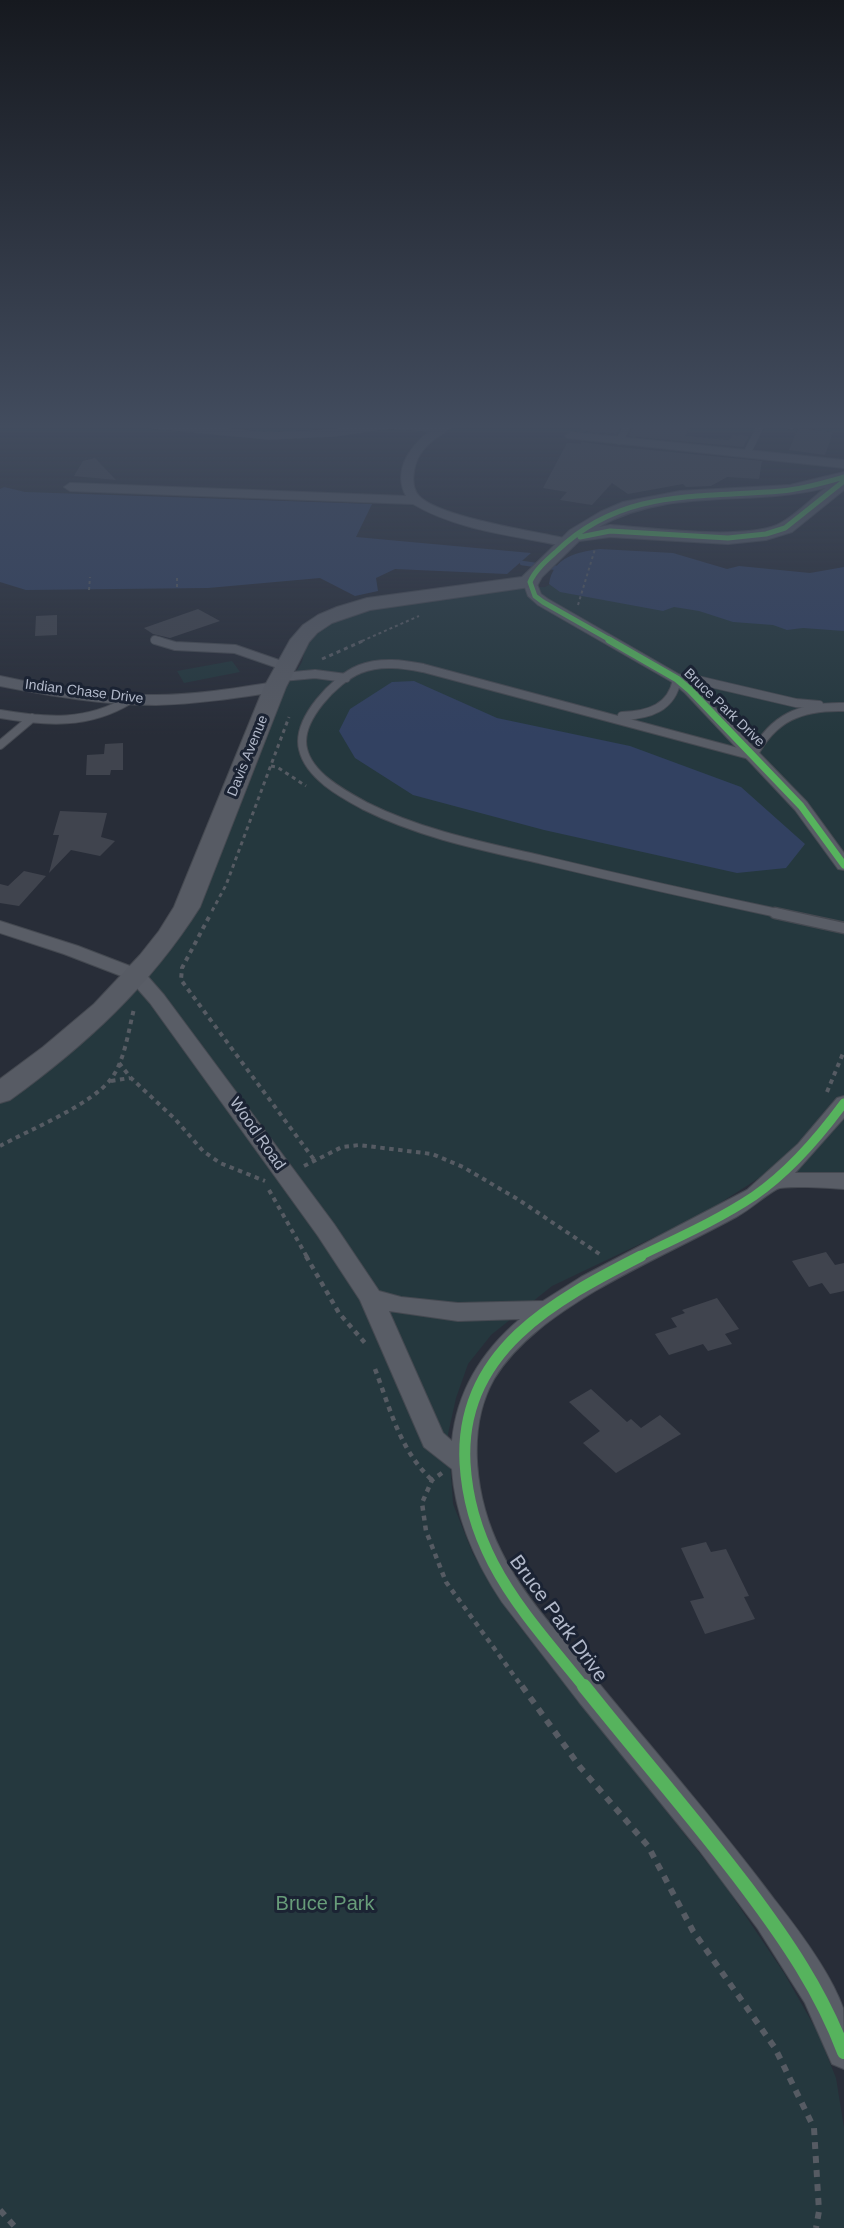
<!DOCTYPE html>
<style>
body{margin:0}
canvas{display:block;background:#282d38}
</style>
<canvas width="844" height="2228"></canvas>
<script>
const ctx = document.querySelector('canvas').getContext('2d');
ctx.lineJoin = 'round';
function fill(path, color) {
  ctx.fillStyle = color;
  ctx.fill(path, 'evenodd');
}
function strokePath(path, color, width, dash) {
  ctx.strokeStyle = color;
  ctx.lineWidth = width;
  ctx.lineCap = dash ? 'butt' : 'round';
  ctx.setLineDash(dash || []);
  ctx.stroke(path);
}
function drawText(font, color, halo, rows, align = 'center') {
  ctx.font = font + ' Helvetica,sans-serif';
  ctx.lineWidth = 6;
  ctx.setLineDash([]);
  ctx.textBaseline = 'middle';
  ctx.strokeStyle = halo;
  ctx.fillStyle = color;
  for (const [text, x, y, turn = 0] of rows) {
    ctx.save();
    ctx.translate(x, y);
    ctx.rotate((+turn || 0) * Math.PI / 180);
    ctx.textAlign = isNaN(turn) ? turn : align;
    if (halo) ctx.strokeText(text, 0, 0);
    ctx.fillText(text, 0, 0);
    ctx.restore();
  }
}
fill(new Path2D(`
 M559,580L844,604V1174H805L773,1169L703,1214L552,1286L491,1335L468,1364L456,1398L448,1434L453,1504L473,1554L512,1617L724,1884L784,1973L818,2033L836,2078L844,2128V2228H0V1100L157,963L283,693L302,662L305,649L322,627L365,609L493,589L545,587Z
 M232,661L240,672L184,683L177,671Z`), '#25383e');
fill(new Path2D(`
 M4,487L25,492L372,504L356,537L531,553L507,574L395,569L376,578L378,591L355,596L320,578L208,588L26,590L0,582V489Z
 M600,549L673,553L727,569L739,566L810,573L844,567V631L803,628L787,630L773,625L733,622L699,611L674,607L663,611L560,592L549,584C553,557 577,552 600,549Z
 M414,681L497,718L630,746L741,787L805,844L786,868L737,873L544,830L413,795L355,758L339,731L350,709L392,682Z`), '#324161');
strokePath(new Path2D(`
 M522,563L564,569`), '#324161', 4.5);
fill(new Path2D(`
 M582,423H622L616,434L581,431Z
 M635,423H689L687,427H690L685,436L729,440L733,435L749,436L743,447L628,436Z
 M798,428L833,432L825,455L789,450Z
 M581,442L619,447L762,461L759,479L727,477L711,486L686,487L683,484L628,494L612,483L592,505L560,500L567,492L543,488L567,443L581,444Z
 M95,458L116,480L74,476L83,461Z
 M198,609L220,621L170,638L153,634L144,628Z
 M57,615V635L35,636L36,616Z
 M123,743V770H111L110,775H86L87,755L104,754L105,744Z
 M60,811L107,813L101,837L115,841L100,856L71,850L49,873L59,835H53Z
 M24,871L46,876L19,906L0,903V884L8,886Z
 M826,1252L835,1265L844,1263V1291L830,1294L822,1283L809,1287L792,1261Z
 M717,1298L739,1329L725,1334L732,1344L708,1351L703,1344L669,1355L655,1334L677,1327L671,1318L685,1313L682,1310Z
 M591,1389L627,1422L631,1419L641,1428L660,1415L681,1434L616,1473L583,1443L600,1431L569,1402Z
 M706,1542L711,1552L726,1549L749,1596L744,1597L755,1619L705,1634L690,1601L704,1598L681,1548Z`), '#40444e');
const laneFar2 = new Path2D(`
 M790,423L791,426
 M153,425L269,436L333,433L390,425L440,429
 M619,441L629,423
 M747,453L762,423
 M155,640L160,641`);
const laneFar1 = new Path2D(`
 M155,640L175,646L235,649L287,667
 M282,677L315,674L346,678
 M0,714C46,722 88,725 129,700
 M622,716C649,715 672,708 677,679L689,678L796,703L819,705
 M0,745L32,718
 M782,914C702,897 622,879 543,860C482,846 421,834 365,806C343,794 309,776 303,749C296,720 335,679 360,669C380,661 403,664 423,668L753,756C773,717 801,706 844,707`);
const lane = new Path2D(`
 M775,913L844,928`);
const street = new Path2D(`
 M441,423H456C445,434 430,439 421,453C414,463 409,485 419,496C440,518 540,532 573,540L575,543L573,546L568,547C518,536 458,531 413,504L70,491L64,487L70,483L406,496C390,466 417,438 441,423Z
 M571,432L844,460V468L567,438L565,436Z
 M530,578L535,579L541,594L548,599L682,676L695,687L807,802L844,853V870L838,869L795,810L685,693L672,682L538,605L528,596L523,582Z
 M0,676C51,687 103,696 156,695C196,695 236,688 275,682L283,687L275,692C236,698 196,704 156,705C103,705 51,696 0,686Z
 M0,921L78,946L143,971L164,995L334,1224L379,1291L401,1297L458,1303L543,1301L581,1277L747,1190L798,1144L837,1098L844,1096V1118L795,1173H844V1189C831,1188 785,1185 777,1189C764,1196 751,1209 736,1217C690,1242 641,1264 595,1291C557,1314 517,1341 494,1379C465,1430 476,1501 501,1551C522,1595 558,1632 588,1670C650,1746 715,1820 774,1899C797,1928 831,1973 843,2008C844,2025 844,2051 844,2069L832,2064L805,2003L758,1929L699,1850L579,1702L502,1602C476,1563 455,1517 452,1469L424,1447L360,1300L318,1236L150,1003L129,979L64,954L0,933ZM389,1311L458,1321L520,1319C482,1351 457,1391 452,1441L443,1433Z`);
const secondary = new Path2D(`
 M844,472V490L792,532L766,540L728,544L610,537L579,541L542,577L537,586L370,610L332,623L317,633L309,642L286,687L200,907C150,986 86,1045 10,1100L0,1103V1079L43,1047L94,1004L140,955L159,931L174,907L264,687L290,640L303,625L318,615L337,607L367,598L522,577L570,530L600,512L623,502L680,491L790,485ZM825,488C810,500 794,517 777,525C739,540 653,528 610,525L599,527C668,487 750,507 825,488Z`);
strokePath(laneFar2, '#454951', 8);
strokePath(laneFar1, '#454951', 10);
strokePath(lane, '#454951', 13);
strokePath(street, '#454951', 2);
strokePath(secondary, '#454951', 2);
strokePath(new Path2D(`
 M177,578V589
 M89,590L90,577
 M578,605L595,549
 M362,641L419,616`), '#565b63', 2, [3, 3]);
strokePath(new Path2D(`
 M322,659L365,640
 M271,766L277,767L306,786
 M212,911L226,885L289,717`), '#565b63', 3, [4, 4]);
strokePath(new Path2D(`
 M209,917L182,968L181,980L315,1161
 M119,1063L131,1078L175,1119L203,1151L220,1163L265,1181
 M111,1081L130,1078
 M827,1092L844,1051
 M0,1146C29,1130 91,1105 111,1079C125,1060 128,1032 134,1009
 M304,1166L342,1147L359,1145L432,1154L463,1167L519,1200L601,1255
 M269,1190L307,1257`), '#565b63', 4, [4.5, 4.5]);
strokePath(new Path2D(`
 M306,1256L339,1313L365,1343
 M375,1369C390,1408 400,1451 432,1480
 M442,1473L432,1480L422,1503L426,1531L446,1582L523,1688`), '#565b63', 4.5, [5, 5]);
strokePath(new Path2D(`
 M522,1686L580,1767L648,1846L693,1931L775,2048L814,2128L819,2211L816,2228
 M0,2210L16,2228`), '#565b63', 6, [7, 7]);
strokePath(laneFar2, '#595d66', 7);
strokePath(laneFar1, '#595d66', 8);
strokePath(lane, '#595d66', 10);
fill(street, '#595d66');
fill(secondary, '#575b64');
strokePath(new Path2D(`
 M580,537L610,531L728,538L766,534L785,528L844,481
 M612,641L543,602L535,596L530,582C535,570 547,560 557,551C622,488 698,498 781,491C803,489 823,483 844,477`), '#56b35d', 5);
strokePath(new Path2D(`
 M609,640L677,679L690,690L801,806L844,865`), '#56b35d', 7);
strokePath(new Path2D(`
 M638,1257C677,1238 718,1220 754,1196C789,1172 819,1137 844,1103`), '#56b35d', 9);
strokePath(new Path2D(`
 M585,1688C553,1648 517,1609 493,1563C477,1532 467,1498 465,1463C459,1351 555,1300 641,1256`), '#56b35d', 11);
strokePath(new Path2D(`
 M584,1686C638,1754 695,1819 747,1888C786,1940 821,1991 844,2052`), '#56b35d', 14);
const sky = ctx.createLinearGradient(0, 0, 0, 735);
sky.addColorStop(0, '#16191f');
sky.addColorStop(0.58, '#424c5e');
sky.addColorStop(1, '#424c5e00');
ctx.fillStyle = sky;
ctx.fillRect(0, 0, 844, 735);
drawText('14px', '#b2b9ca', '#1b2333', [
 ["Indian Chase Drive",84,692,7],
 ["Bruce Park Drive",724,708,44],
 ["Davis Avenue",248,756,-68]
]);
drawText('16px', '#b2b9ca', '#1b2333', [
 ["Wood Road",257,1134,55]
]);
drawText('20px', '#b2b9ca', '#1b2333', [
 ["Bruce Park Drive",558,1619,54]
]);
drawText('20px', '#679c79', '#1b2333', [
 ["Bruce Park",325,1904]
]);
</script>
